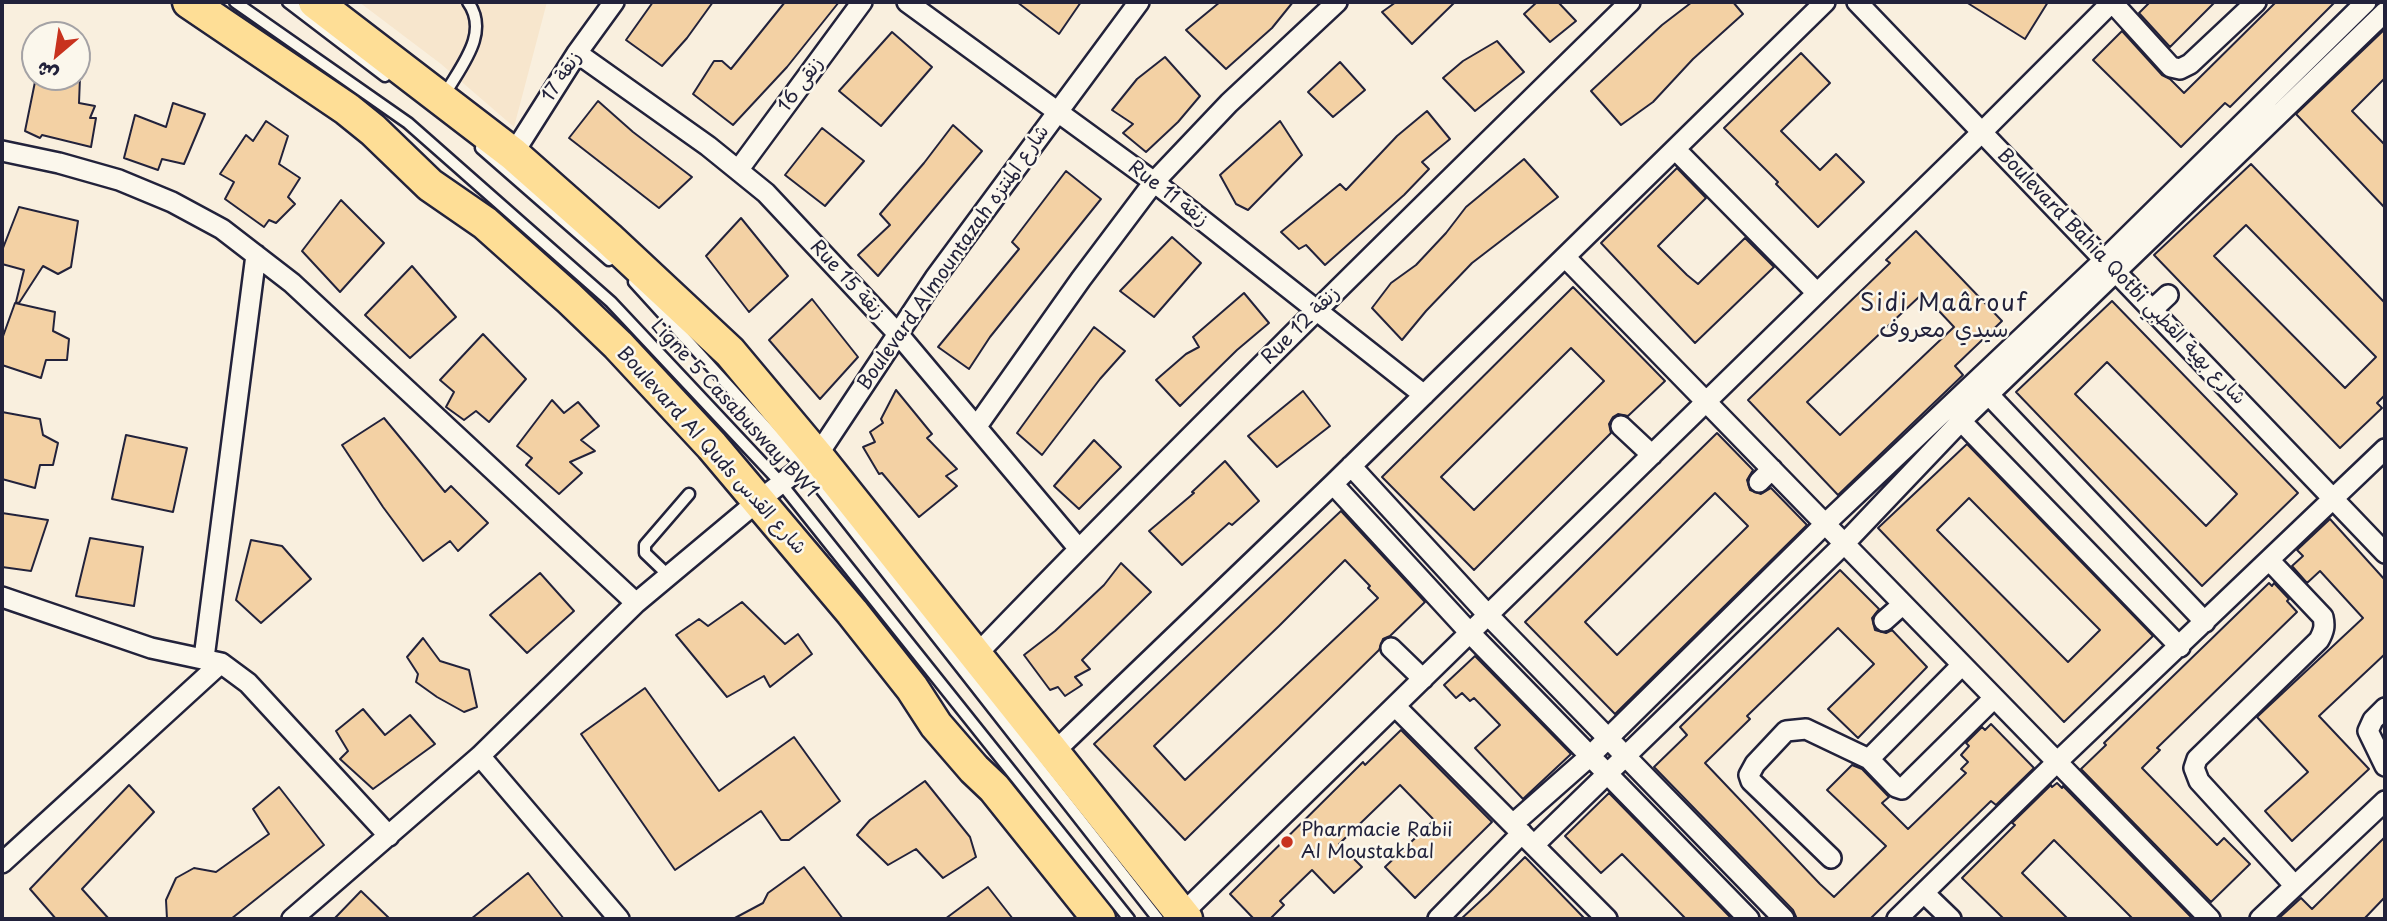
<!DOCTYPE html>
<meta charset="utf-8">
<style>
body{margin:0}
#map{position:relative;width:2387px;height:921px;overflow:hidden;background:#f9efde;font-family:"Playpen Sans","Playpen Sans Arabic",sans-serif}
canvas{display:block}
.frame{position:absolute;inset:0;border:4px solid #22223b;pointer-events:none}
.north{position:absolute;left:21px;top:21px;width:70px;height:70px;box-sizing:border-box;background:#fbf7ec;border:2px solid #a4a2a5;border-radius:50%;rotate:209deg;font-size:19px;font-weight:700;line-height:28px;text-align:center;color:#22223b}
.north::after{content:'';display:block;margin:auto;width:24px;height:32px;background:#c8321e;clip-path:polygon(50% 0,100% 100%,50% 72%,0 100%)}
</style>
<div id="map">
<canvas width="2387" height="921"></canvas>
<div class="frame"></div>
<div class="north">ش</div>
</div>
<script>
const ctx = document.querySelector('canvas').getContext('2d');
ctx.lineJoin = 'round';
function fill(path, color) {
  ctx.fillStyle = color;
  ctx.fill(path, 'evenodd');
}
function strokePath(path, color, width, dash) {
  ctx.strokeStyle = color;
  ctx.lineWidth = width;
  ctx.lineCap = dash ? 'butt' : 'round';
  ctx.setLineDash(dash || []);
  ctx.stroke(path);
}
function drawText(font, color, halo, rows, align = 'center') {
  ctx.font = font + ' "Playpen Sans","Playpen Sans Arabic",sans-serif';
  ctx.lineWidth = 5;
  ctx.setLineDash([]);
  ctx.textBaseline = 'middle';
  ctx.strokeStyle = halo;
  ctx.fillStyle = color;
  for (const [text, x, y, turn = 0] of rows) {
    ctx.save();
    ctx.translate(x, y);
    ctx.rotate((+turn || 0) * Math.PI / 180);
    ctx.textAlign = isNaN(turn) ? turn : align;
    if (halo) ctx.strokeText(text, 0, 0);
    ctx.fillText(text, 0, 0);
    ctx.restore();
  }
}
fill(new Path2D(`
 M359,2H547L514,127L441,64Z`), '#f7e6cd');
const building = new Path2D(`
 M653,2H713L687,38L662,66L626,40Z
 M785,2H839L787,67L733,125L693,94L714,61H722L731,69Z
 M1017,2H1081L1059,34Z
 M1220,2H1293L1272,28L1226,69L1186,30Z
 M1396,2H1455L1412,44L1382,12Z
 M1537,2H1558L1576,21L1550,42L1524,14Z
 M1692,2H1733L1743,14L1693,59L1653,102L1621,125L1591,91L1662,25Z
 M1966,2H2048L2025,39Z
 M2150,2H2215L2170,47L2139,13Z
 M2276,2H2335L2230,107L2225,103L2181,147L2093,60L2122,31L2162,75L2170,79L2184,93Z
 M2385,29V78L2352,111L2385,145V208L2296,114Z
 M892,32L932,67L881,126L839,91Z
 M1497,41L1524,72L1475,111L1443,78L1463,61Z
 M1801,53L1830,83L1781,131L1820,170L1836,154L1864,182L1818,227L1776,184L1778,182L1724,128Z
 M1165,57L1200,96L1178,122L1146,152L1123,133L1133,124L1112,110L1137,79Z
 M1340,62L1365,90L1333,117L1308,92Z
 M36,77H80L79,103L95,106L90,118H96L91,147L42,135L40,138L25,131Z
 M598,101L633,132L692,177L659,208L569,138Z
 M173,103L205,114L184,164L162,159L158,170L124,158L135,115L166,127Z
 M1427,111L1450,139L1422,162L1429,169L1404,195L1325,265L1306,245L1299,249L1281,232L1340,184L1346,190L1397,136Z
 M266,121L288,136L279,164L300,178L288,197L295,204L276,223L269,220L264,227L225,199L234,182L220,174L246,135L253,141Z
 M1280,121L1302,155L1248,210L1236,204L1220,175Z
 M953,125L982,151L878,276L858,255L890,225L880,214L924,163Z
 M822,128L864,161L825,206L785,175Z
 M1524,159L1558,197L1472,263L1426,311L1402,340L1372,308L1391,283L1416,265L1446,233L1466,207Z
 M2251,164L2385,303V395L2377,403L2382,408L2340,448L2154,255ZM2246,225L2376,357L2345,388L2214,256Z
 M1677,168L1706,198L1658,246L1687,275L1698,284L1745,238L1774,267L1695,343L1601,243Z
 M1066,171L1101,199L990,337L969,369L938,347L1019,249L1012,242Z
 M341,200L384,243L340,292L302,251Z
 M19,207L78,221L71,267L58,274L43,266L19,303L16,302L24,270L2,264L3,248Z
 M741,218L788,276L749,312L706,256Z
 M1916,231L2002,321L1955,366L1963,375L1838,495L1748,400L1890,263L1886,260ZM1924,295L1954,327L1840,435L1807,402L1920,296L1921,297Z
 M1172,237L1201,263L1154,317L1120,291Z
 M412,266L456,317L410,358L365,315Z
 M1573,287L1665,381L1628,416L1618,414L1613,417L1609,424L1611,433L1474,570L1382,477ZM1571,348L1604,381L1474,510L1441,477Z
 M1244,293L1269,323L1237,350L1180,406L1156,380L1186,354L1199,347L1193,337Z
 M812,299L858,357L820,399L769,340Z
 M2112,301L2298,493L2202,586L2016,392ZM2107,362L2237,494L2206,526L2075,394Z
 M15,303L55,312L53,331L69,339L67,360H46L41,378L2,365V339Z
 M1094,327L1125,351L1100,379L1042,455L1017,433Z
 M483,334L526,379L489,422L476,411L464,420L446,407L454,392L440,380Z
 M896,390L932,434L927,438L957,469L946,476L957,486L919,517L882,473L879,474L863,447L875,442L870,432L883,423L881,419Z
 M1303,391L1330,426L1277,467L1248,436Z
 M552,400L564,413L578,402L599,426L581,440L595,451L570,462L582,473L559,494L526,465L532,458L517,446Z
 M2,412L40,419L43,435L58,443L53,465H40L35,488L2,479Z
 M384,418L445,492L451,486L488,523L458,551L450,541L423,561L383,507L342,445Z
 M1717,433L1753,470L1747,480L1750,490L1761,494L1771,488L1807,525L1615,714L1525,622ZM1715,493L1748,526L1617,655L1585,622Z
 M126,435L187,448L173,512L112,499Z
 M1094,440L1121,467L1079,509L1054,486Z
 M1967,444L2153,636L2064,722L1878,528ZM1969,498L2100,630L2068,662L1937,530Z
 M1225,461L1259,501L1232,525L1229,523L1182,565L1149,531L1194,493L1192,492Z
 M1341,511L1425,602L1390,636L1383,639L1379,650L1185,840L1094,744ZM1345,560L1370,586L1368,588L1378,598L1185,780L1154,746L1279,626Z
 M2,513L48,520L31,571L2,567Z
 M2330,519L2385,580V654L2319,716L2369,769L2292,841L2265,811L2308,772L2257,717L2363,618L2320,571L2307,583L2292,566L2303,556L2297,550Z
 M90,538L143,547L134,606L76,596Z
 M251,540L282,546L311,579L261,623L236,600Z
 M1121,563L1151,592L1082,660L1090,669L1075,677L1082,685L1065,696L1058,687L1050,690L1024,655L1055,631L1104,585Z
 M1840,570L1879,609L1872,618L1875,630L1886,633L1892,630L1927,667L1858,738L1828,709L1874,664L1838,628L1747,716L1750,719L1705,763L1820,884L1834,897L1886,846L1827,790L1852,765L1862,769L1889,797L1882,803L1908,829L1966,773L1961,769L1968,762L1961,755L1969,746L1966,743L1982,727L1985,730L1991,724L2034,768L1996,805L1991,801L1870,919H1797L1793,910L1654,767L1687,735L1680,727Z
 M540,573L574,611L527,653L490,615Z
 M2269,583L2272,586L2274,583L2289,599L2287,601L2297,612L2157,748L2160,750L2142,768L2217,845L2224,838L2250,864L2211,902L2081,769L2106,745L2104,743Z
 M742,602L785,644L798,634L812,654L770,687L764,676L727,697L676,635L699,619L708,626Z
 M423,638L440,661L469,670L477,707L464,712L437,697L416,682L418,674L407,657Z
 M1475,656L1571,754L1523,799L1475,748L1500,725L1474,698L1470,701L1462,693L1456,698L1444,685Z
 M645,688L719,791L794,737L840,801L789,840H781L761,811L675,870L581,734Z
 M363,709L385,735L410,715L435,744L373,789L340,759L348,751L336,731Z
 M1401,730L1492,822L1415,898L1385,867L1434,820L1400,785L1339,844L1362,867L1334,893L1312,870L1280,901L1284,905L1270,919H1254L1230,894L1363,762L1365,765Z
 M925,781L970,837L976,857L943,878L916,849L888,865L857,835L870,820Z
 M2057,783L2062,788L2063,786L2193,919H2133L2054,840L2022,873L2068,919H2004L1962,878L2015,825L2012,823L2051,785L2052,787Z
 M129,785L154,812L82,889L109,919H56L30,889Z
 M279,787L324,845L231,919H167L166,900L176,878L194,868L216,872L269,834L253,809Z
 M1609,793L1732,919H1686L1622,854L1601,873L1565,836Z
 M2385,837V897L2364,919H2278L2301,898L2312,909Z
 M1525,857L1585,919H1461L1488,894Z
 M804,867L843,919H733L763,903L768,893Z
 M528,873L564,919H471Z
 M988,887L1013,919H945Z
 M361,891L390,919H334Z`);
fill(building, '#f3d1a4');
strokePath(building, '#22223b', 2);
const lane = new Path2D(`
 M235,2L408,123L611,302L780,482L1129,919
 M288,2L385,76
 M444,96C459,68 491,34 468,2
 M481,148L609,260
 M634,282L814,480L1158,919
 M668,575L645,553V545L689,494`);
const street = new Path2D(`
 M907,2L1154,182L1424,395
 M1857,2L2385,553
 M2112,2L2171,67L2180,69L2190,64L2256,2
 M577,53L708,146L766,193L899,335L1079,549
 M1675,149L1817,293
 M2,151L59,163L119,180L172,202L222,229L292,283L636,603
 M513,154L577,53L614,2
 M739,169L862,2
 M1565,257L2210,919
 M2152,310L2168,295
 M1989,395L2205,622
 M1961,421L2180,647
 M977,426L1081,279L1154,182L1229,103L1337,2
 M1621,426L1652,455
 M1351,466L1488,615L1784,919
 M1759,482L1772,469
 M1333,484L1470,633L1749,919
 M2269,560L2323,617C2325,626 2324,631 2319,640L2197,759L2194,768L2199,781L2295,886
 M2,597L151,648L221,663L248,683L389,836
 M1884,621L1903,604
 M1391,648L1423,679
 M976,655C1190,433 1410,218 1630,2
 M204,658L256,255
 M1395,706L1607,919
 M2385,708L2373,720L2368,731L2385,766
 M1054,752L1333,484L1825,2
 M480,756L619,919
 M1869,759L1962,665
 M1513,824L1589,757L1825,524L2104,260L2366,2
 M1534,845L1844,544L1961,421L2385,12
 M1831,858L1751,781L1749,775L1755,764L1786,731L1806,729L1869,759L1896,787L1902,789L1994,698
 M2,863L221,663
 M1924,893L1951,919
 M1182,914L1982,132L2112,2
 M292,919L480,756L636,603L758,501L817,456L935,278L1139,2
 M1438,919L1522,833
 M1897,919L2057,762L2385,449
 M2260,919L2385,801`);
const primary = new Path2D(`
 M189,2L347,109L373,130L430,185L485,223L569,298L618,345L712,446L852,612L912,688L936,725L974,769L994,788L1099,919
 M315,2L513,154L608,238L730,352L817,456L1186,919`);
strokePath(lane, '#22223b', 15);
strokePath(street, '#22223b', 24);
strokePath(primary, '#22223b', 37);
strokePath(lane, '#fbf7ec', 10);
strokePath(street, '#fbf7ec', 19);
strokePath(primary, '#fede96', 32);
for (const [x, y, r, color] of [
 [1287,842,7,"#c8321e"]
]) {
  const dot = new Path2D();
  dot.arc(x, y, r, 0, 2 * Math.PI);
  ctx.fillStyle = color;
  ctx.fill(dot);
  strokePath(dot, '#fbf7ec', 2.5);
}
drawText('19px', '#22223b', '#fbf7ec', [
 ["زنقة 17",562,77,-57],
 ["زنقى 16",801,85,-54],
 ["Rue 11 زنقة",1168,194,37],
 ["Boulevard Almountazah شارع المنتزه",954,258,-55],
 ["Boulevard Bahia Qotbi شارع بهية القطبي",2121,277,46],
 ["Rue 15 زنقة",847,280,47],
 ["Rue 12 زنقة",1301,326,-45],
 ["Ligne 5 Casabusway BW1",734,409,47],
 ["Boulevard Al Quds شارع القدس",711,451,48]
]);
drawText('19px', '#22223b', '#fbf7ec', [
 ["Pharmacie Rabii",1301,831],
 ["Al Moustakbal",1301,853]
], 'left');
ctx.letterSpacing = '2px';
drawText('23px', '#22223b', '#fbf7ec', [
 ["Sidi Maârouf",1944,305],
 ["سيدي معروف",1944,331]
]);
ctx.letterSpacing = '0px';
</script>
